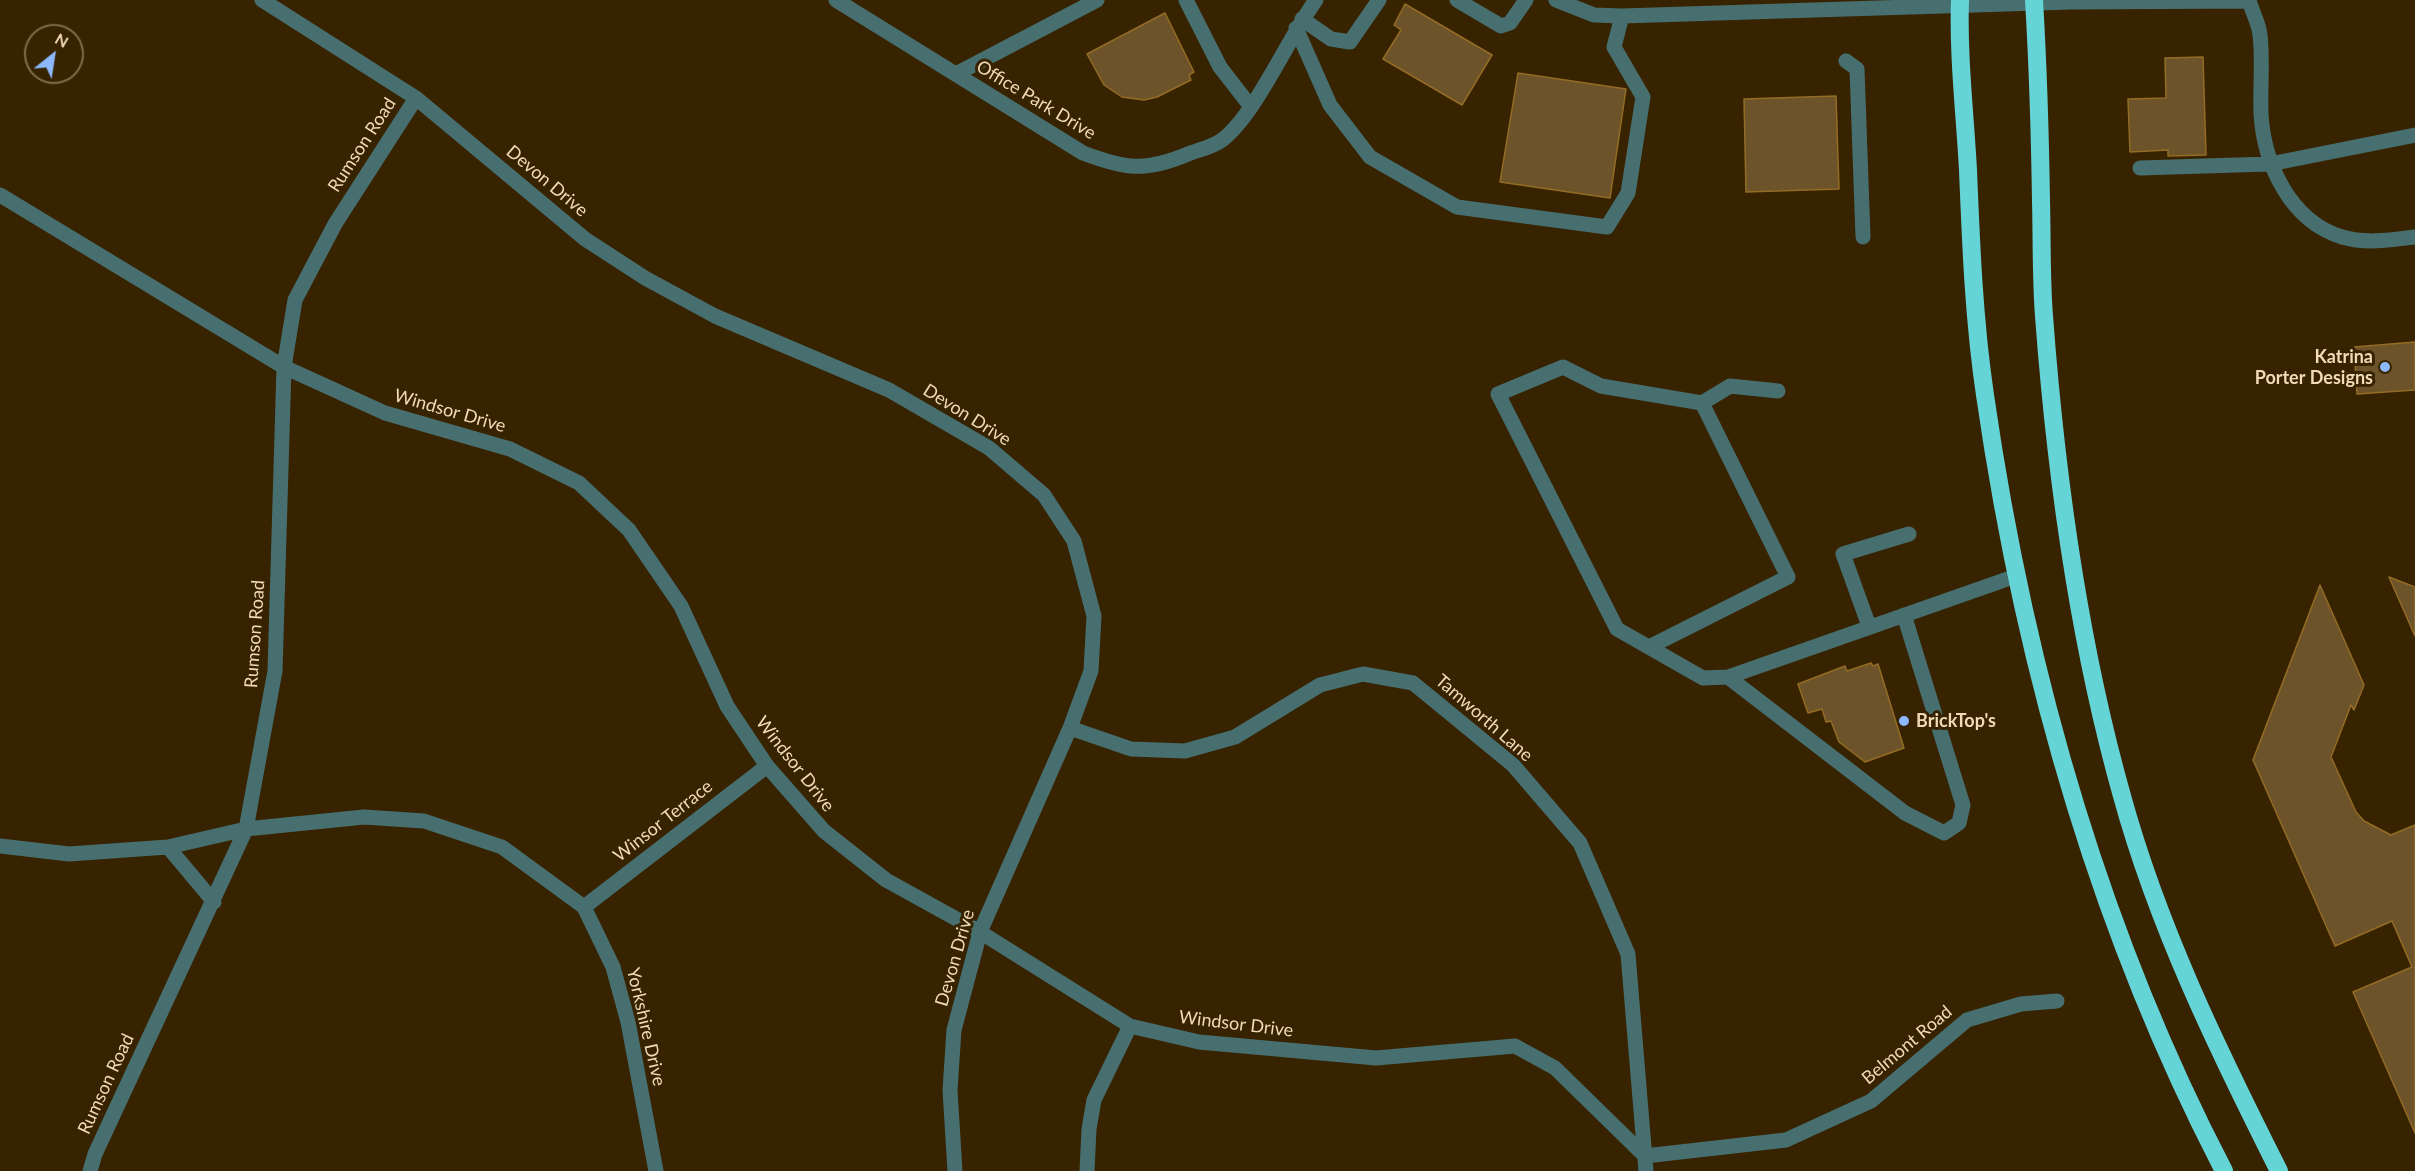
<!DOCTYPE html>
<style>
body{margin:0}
#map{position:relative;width:2415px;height:1171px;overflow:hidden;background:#372300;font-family:Lato,sans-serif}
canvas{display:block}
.north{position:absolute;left:24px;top:24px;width:60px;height:60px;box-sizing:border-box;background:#372300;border:2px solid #816c4a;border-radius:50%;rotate:30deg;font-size:16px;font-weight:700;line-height:24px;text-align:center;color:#f0dab8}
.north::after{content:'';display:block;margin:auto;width:21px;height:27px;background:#8cb9fc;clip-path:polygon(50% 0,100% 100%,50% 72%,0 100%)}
</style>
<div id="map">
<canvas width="2415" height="1171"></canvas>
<div class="north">N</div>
</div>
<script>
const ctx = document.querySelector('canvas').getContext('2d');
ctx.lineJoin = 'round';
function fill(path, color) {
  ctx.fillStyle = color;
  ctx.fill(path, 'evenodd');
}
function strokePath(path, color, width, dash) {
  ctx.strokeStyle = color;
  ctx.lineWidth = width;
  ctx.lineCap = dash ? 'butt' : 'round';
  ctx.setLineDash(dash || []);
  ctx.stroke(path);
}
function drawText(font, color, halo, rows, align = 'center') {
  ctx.font = font + ' Lato,sans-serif';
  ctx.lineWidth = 6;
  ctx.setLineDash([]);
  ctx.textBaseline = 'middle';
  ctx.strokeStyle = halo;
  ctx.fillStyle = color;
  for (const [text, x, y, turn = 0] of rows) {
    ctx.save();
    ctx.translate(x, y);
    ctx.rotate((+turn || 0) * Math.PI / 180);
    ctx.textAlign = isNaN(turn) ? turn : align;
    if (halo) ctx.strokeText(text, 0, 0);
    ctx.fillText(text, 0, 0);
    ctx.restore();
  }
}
const building = new Path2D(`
 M1405,4L1492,55L1462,105L1383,59L1401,30L1394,25Z
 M1165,13L1194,72L1189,75L1191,80L1157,97L1144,100L1122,97L1104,85L1087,54Z
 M2203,57L2206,155L2168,156V150L2130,152L2128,99L2166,98L2165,58Z
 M1518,73L1626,89L1610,198L1500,182Z
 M1836,96L1839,189L1746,192L1744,99Z
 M2415,342V390L2357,394L2354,347Z
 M2389,577L2415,587V636Z
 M2320,585L2364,685L2354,710L2351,705L2331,757L2356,812L2364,821L2391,835L2415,825V1133L2353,992L2412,967L2392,921L2335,946L2253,760Z
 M1871,663L1873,666L1878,664L1904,748L1865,762L1839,742L1831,721L1826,722L1822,709L1808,713L1798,684L1845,666L1847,671Z`);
fill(building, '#6d532a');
strokePath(building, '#946c23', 1.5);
strokePath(new Path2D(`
 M262,0L416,98L585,239L645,278L715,316L889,390L989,448L1044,495L1074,541L1094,616L1091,671L1070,728L980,932L954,1030L950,1090L955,1171
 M836,0L1083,153C1125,169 1145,172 1188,154C1198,150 1213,147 1222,140C1256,114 1288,38 1316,0
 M1186,0L1220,67L1251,107
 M1457,0L1501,26L1510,23L1526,0
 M1556,0L1594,15L1622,16L2071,2L2249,1
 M2249,0C2252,12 2259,23 2260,35C2263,61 2260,88 2261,114C2264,164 2290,221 2342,237C2366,244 2391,240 2415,237
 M1302,19L1331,39L1350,42L1379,0
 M1296,28L1330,105L1370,157L1457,207L1607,227L1628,193L1643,97L1614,47L1622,16
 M1846,61L1857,69L1863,237
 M956,74L1097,0
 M2140,168L2270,164L2415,135
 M0,195L284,367L385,413L510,449L579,483L629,530L681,606L727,706L767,766L824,831L886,880L980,932L1130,1026L1199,1042L1376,1058L1515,1046L1555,1068L1645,1156
 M1778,391L1730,386L1702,403L1601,386L1563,367L1498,394L1617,629L1703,678L1728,677L2016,576
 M1869,626L1843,554L1909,534
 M1649,647L1788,577L1702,403
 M1728,677L1905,813L1944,833L1959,823L1963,805L1904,615
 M1070,728L1131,749L1185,751L1235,737L1320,685L1363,674L1413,683L1513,765L1580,843L1628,954L1646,1171
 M0,846L69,854L168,847L246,829L364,817L424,821L502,847L584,907L613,967L628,1022L656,1171
 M168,847L214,902
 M584,907L767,766
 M1645,1156L1786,1140L1871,1101L1967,1020L2021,1004L2057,1001
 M90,1171L95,1154L246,829L275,671L284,367L295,300L335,224L416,98
 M1087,1171L1089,1129L1094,1100L1130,1026`), '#476f70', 15);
strokePath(new Path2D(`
 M1960,0C1958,56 1965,114 1968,170C1971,245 1974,321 1985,395C2024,666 2097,927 2224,1171
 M2034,0C2038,67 2040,134 2041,201C2042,239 2041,278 2044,316C2056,477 2078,640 2122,796C2158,927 2218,1050 2279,1171`), '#65d4d7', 18);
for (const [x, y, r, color] of [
 [2385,367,6,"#8cb9fc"],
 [1904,721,6,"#8cb9fc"]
]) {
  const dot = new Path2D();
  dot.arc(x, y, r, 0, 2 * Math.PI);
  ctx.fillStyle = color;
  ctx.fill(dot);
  strokePath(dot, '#372300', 2);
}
drawText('18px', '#f0dab8', '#372300', [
 ["Office Park Drive",1036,100,31],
 ["Rumson Road",362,145,-57],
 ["Devon Drive",547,181,40],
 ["Windsor Drive",450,411,16],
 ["Devon Drive",967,415,32],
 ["Rumson Road",255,634,-86],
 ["Tamworth Lane",1484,718,41],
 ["Windsor Drive",795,764,52],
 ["Winsor Terrace",663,821,-38],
 ["Devon Drive",955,958,-74],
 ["Windsor Drive",1236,1024,7],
 ["Yorkshire Drive",646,1027,77],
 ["Belmont Road",1907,1045,-40],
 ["Rumson Road",106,1084,-65]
]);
drawText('bold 18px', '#f0dab8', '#372300', [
 ["Katrina",2373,357],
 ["Porter Designs",2373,378],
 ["BrickTop's",1916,721,"left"]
], 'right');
</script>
